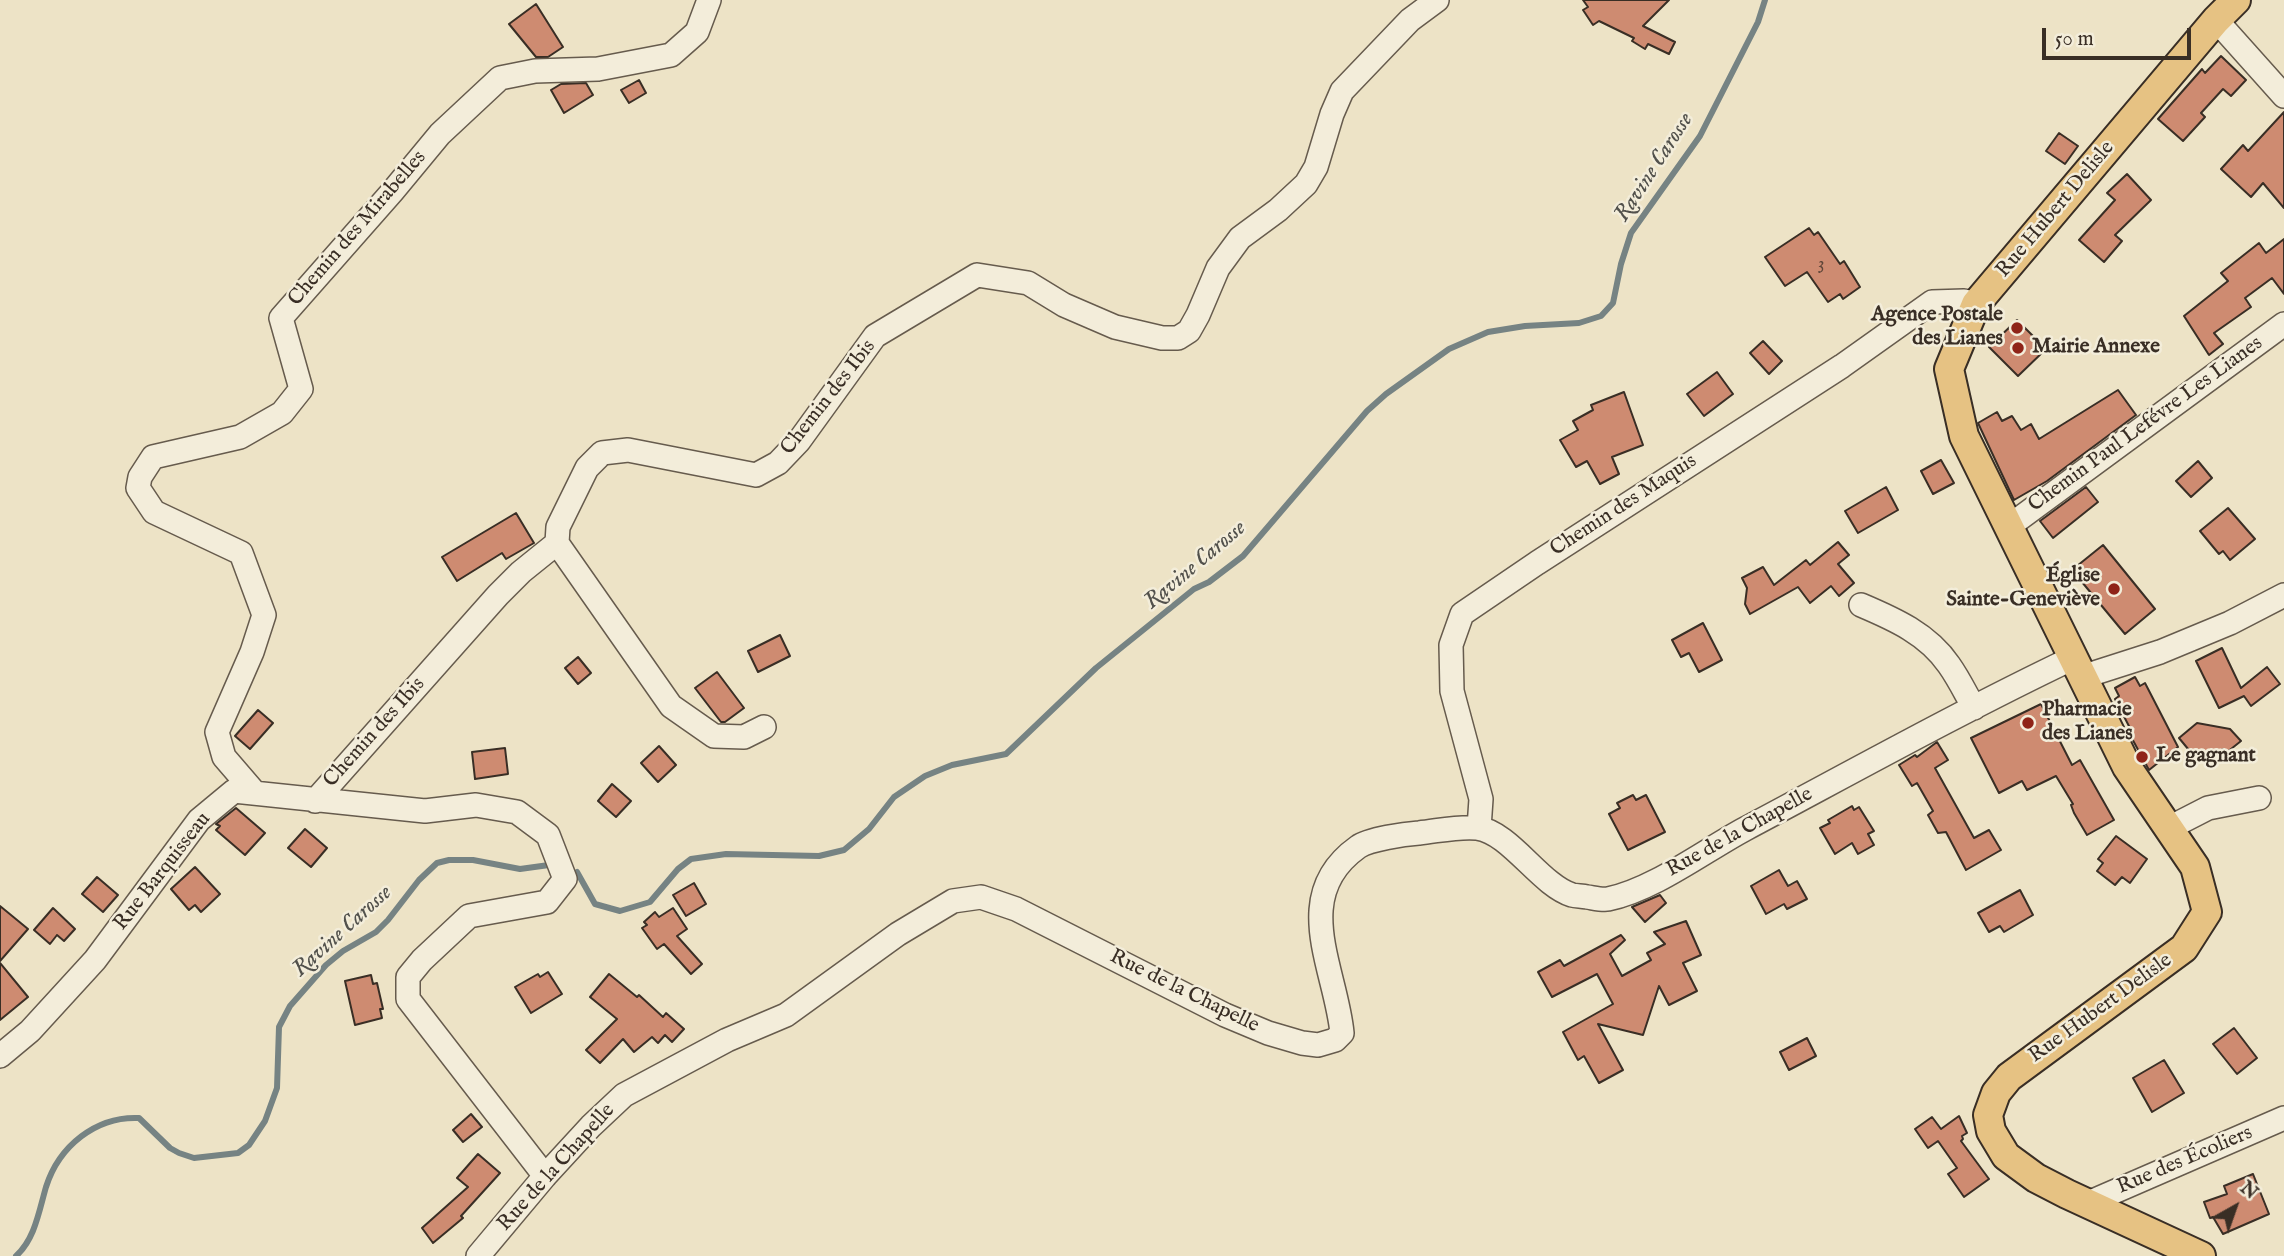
<!DOCTYPE html>
<meta charset="utf-8">
<style>
body{margin:0}
#map{position:relative;width:2284px;height:1256px;overflow:hidden;background:#ede3c6;font-family:"IM FELL English",serif}
canvas{display:block}
.north{position:absolute;left:2200px;top:1172px;width:70px;height:70px;-webkit-text-stroke:5px #f3edda;paint-order:stroke;rotate:40deg;font-size:19px;font-weight:700;line-height:28px;text-align:center;color:#392e25}
.north::after{content:'';display:block;margin:auto;width:24px;height:32px;background:#392e25;clip-path:polygon(50% 0,100% 100%,50% 72%,0 100%)}
.scale{position:absolute;left:2042px;top:28px;width:149px;height:32px;box-sizing:border-box;border:4px solid #392e25;border-top:0;padding-left:9px;font-size:21px;line-height:24px;white-space:nowrap;color:#392e25;-webkit-text-stroke:5px #f3edda;paint-order:stroke}
</style>
<div id="map">
<canvas width="2284" height="1256"></canvas>
<div class="north">N</div>
<div class="scale">50 m</div>
</div>
<script>
const ctx = document.querySelector('canvas').getContext('2d');
ctx.lineJoin = 'round';
function strokePath(path, color, width, dash) {
  ctx.strokeStyle = color;
  ctx.lineWidth = width;
  ctx.lineCap = dash ? 'butt' : 'round';
  ctx.setLineDash(dash || []);
  ctx.stroke(path);
}
function fill(path, color) {
  ctx.fillStyle = color;
  ctx.fill(path, 'evenodd');
}
function drawText(font, color, halo, rows, align = 'center') {
  ctx.font = font + ' "IM FELL English",serif';
  ctx.lineWidth = 5;
  ctx.setLineDash([]);
  ctx.textBaseline = 'middle';
  ctx.strokeStyle = halo;
  ctx.fillStyle = color;
  for (const [text, x, y, turn = 0] of rows) {
    ctx.save();
    ctx.translate(x, y);
    ctx.rotate((+turn || 0) * Math.PI / 180);
    ctx.textAlign = isNaN(turn) ? turn : align;
    if (halo) ctx.strokeText(text, 0, 0);
    ctx.fillText(text, 0, 0);
    ctx.restore();
  }
}
strokePath(new Path2D(`
 M577,872L595,904L620,911L650,902L678,869L691,859L726,854L819,856L844,850L869,829L894,797L925,776L952,765L1006,754L1096,668L1194,589L1209,582L1243,556L1367,411L1386,394L1449,349L1488,332L1525,326L1579,323L1601,316L1613,303L1621,264L1631,233L1700,136L1758,22L1765,0
 M16,1256C35,1239 39,1211 46,1187C59,1146 96,1116 139,1118L170,1148L179,1153L194,1158L238,1153L249,1145L265,1121L277,1088L279,1027L290,1006L326,965L343,951L376,932L388,920L419,880L437,863L449,860H473L520,869L549,865`), '#768383', 6);
const building = new Path2D(`
 M1583,0H1669L1643,26L1675,42L1669,54L1648,44L1645,49L1632,41L1634,38L1599,21L1593,25L1583,10L1588,7Z
 M536,4L563,47L548,57H536L509,24Z
 M2221,56L2246,80L2231,96L2223,89L2201,113L2205,117L2183,141L2158,119L2202,69L2205,73Z
 M639,80L646,93L629,103L621,90Z
 M586,83L593,95L564,113L551,90L561,84Z
 M2284,112V208L2263,183L2251,197L2221,169L2243,145L2248,151Z
 M2059,133L2078,146L2065,164L2046,151Z
 M2127,174L2151,200L2115,235L2122,241L2104,262L2079,240L2115,200L2107,193Z
 M1809,228L1814,235L1818,232L1840,264L1844,261L1860,287L1843,299L1840,294L1828,302L1807,272L1785,286L1765,257Z
 M2284,239V294L2272,278L2245,298L2251,307L2214,333L2223,344L2209,355L2184,316L2228,281L2221,273L2259,243L2266,253Z
 M2017,320L2046,349L2018,376L1989,347Z
 M1763,341L1782,361L1769,374L1750,353Z
 M1717,372L1733,394L1704,416L1687,394Z
 M2118,390L2136,415L2047,481L2014,500L1978,423L1997,412L2002,421L2012,416L2021,430L2031,424L2039,439Z
 M1624,392L1643,445L1612,457L1619,474L1600,484L1587,461L1576,467L1560,440L1578,430L1573,421L1593,410L1591,405Z
 M1941,460L1954,483L1933,494L1921,471Z
 M2198,461L2212,478L2191,497L2176,481Z
 M1886,487L1898,510L1858,533L1845,511Z
 M2086,487L2098,502L2053,538L2040,521Z
 M2228,508L2255,539L2230,560L2223,551L2219,554L2200,531Z
 M516,513L534,543L506,559L502,553L457,581L442,557Z
 M1838,542L1849,555L1838,564L1854,583L1839,596L1831,586L1810,603L1798,587L1750,614L1745,604L1747,588L1742,578L1763,567L1774,585L1806,560L1810,565Z
 M2103,545L2155,609L2125,634L2072,570Z
 M1703,623L1722,660L1699,672L1689,653L1681,657L1672,640Z
 M780,635L790,656L758,672L748,651Z
 M2222,648L2241,688L2267,667L2280,684L2251,706L2244,696L2219,708L2196,661Z
 M578,657L591,673L578,684L565,668Z
 M717,672L744,708L725,722H721L695,688Z
 M2135,677L2140,686L2145,683L2178,747L2149,770L2129,733L2132,732L2115,699L2119,696L2115,688Z
 M2041,704L2072,765L2080,760L2114,820L2087,835L2074,813L2071,805L2073,804L2056,776L2027,790L2022,781L1999,793L1971,738Z
 M258,710L273,723L250,749L235,736Z
 M2197,723L2230,729L2241,741L2226,753L2223,749L2209,760L2206,755L2198,761L2179,738Z
 M1937,742L1948,760L1935,768L1974,838L1989,830L2001,850L1966,870L1946,832L1938,833L1928,815L1933,811L1917,783L1912,786L1899,765L1915,755L1917,757Z
 M659,746L676,765L658,782L641,763Z
 M505,748L508,774L475,779L472,752Z
 M612,784L631,801L616,817L598,801Z
 M1633,795L1636,800L1646,795L1665,832L1628,850L1609,814L1620,808L1617,803Z
 M1852,806L1854,810L1859,807L1874,831L1868,834L1874,845L1858,854L1852,843L1835,854L1820,828L1830,823L1828,820Z
 M236,808L265,833L245,855L216,830L220,826L216,824Z
 M305,829L327,848L311,867L288,848Z
 M2116,836L2147,859L2130,883L2122,877L2115,885L2097,871L2103,863L2098,859Z
 M195,867L220,894L201,912L195,905L189,910L171,889Z
 M1779,870L1788,886L1797,881L1807,899L1787,909L1784,904L1766,914L1751,886Z
 M97,877L118,895L103,912L82,894Z
 M694,883L706,904L686,916L673,895Z
 M2020,890L2033,915L2004,932L2000,926L1989,932L1978,913Z
 M1660,895L1666,903L1645,922L1632,907Z
 M0,906L28,929L0,961Z
 M53,908L75,929L64,941L57,935L50,944L34,930Z
 M673,908L687,929L677,936L702,964L691,974L664,944L657,949L642,928L647,925L644,922L655,912L659,917Z
 M1686,921L1701,955L1683,963L1697,991L1669,1005L1659,986L1643,1035L1598,1024L1623,1070L1599,1083L1584,1056L1578,1060L1563,1032L1613,1004L1597,974L1552,997L1538,972L1560,960L1564,966L1621,935L1625,940L1610,954L1622,976L1651,960L1647,953L1665,944L1654,932Z
 M0,963L28,997L0,1020Z
 M548,972L562,994L531,1013L515,987L538,974L540,977Z
 M609,974L637,997L639,995L663,1017L666,1013L684,1029L672,1042L665,1035L658,1043L652,1037L634,1052L623,1039L600,1063L586,1050L617,1019L590,997Z
 M371,975L373,984L377,983L383,1009H380L382,1018L355,1025L345,981Z
 M2234,1028L2257,1058L2237,1074L2213,1044Z
 M1807,1038L1816,1056L1789,1070L1780,1052Z
 M2164,1060L2184,1093L2152,1112L2133,1078Z
 M471,1114L482,1127L463,1142L453,1130Z
 M1959,1116L1967,1133L1962,1136L1963,1139L1961,1141L1989,1179L1964,1197L1948,1174L1957,1168L1938,1141L1928,1148L1915,1129L1932,1117L1941,1129Z
 M478,1154L500,1173L461,1216L463,1218L433,1243L422,1228L468,1187L457,1178Z
 M2253,1174L2269,1214L2223,1234L2213,1217L2210,1218L2204,1202L2227,1194L2224,1186Z`);
fill(building, '#ce8b71');
strokePath(building, '#392e25', 2);
const minor = new Path2D(`
 M2216,20L2284,96
 M2008,527L2284,324
 M557,543L671,706L714,736L744,737L764,727
 M1861,605C1894,619 1928,634 1949,665C1959,679 1966,694 1974,708
 M2082,677L2160,652L2230,623L2284,595
 M255,793L224,757L217,732L252,652L264,615L241,553L154,512L138,488L140,477L153,457L240,437L282,413L301,389L281,318L392,192L440,134L500,78L535,71L598,69L671,55L697,32L709,0
 M315,801L498,595L521,572L557,543L558,527L587,468L602,453L628,450L756,475L778,463L799,441L875,336L977,275L1028,283L1064,305L1115,327L1162,338H1178L1189,331L1198,315L1218,268L1240,238L1278,210L1306,184L1316,167L1332,114L1342,91L1410,20L1437,0
 M1479,828L1481,799L1452,691L1451,645L1462,614L1537,563L1842,366L1932,302L1964,301L1976,304
 M2169,828L2208,808L2259,798
 M0,1056L30,1031L95,960L199,820L234,791L425,811L476,805L517,812L548,835L565,879L547,902L469,916L422,960L408,977V999L545,1176
 M2086,1204L2284,1118
 M478,1256L545,1176L591,1126L624,1095L727,1040L786,1015L898,934L953,901L981,897L1016,909L1225,1015L1268,1033L1302,1043L1318,1045L1335,1040L1342,1033C1336,969 1289,896 1358,847C1369,839 1405,834 1419,833C1438,831 1459,826 1477,828C1510,832 1540,885 1572,895C1576,896 1582,896 1587,897C1594,898 1602,900 1608,899C1653,890 1704,851 1745,829C1854,771 1962,711 2073,658`);
const major = new Path2D(`
 M2201,1256L2067,1194L2036,1178L2006,1156L1991,1131L1988,1115L1996,1093L2009,1077L2184,948L2207,912L2195,867L2127,767L1964,436L1949,369L1976,304L2216,20L2236,0`);
strokePath(minor, '#665b4d', 26);
strokePath(major, '#392e25', 32);
strokePath(minor, '#f3edda', 23);
strokePath(major, '#e6c283', 28);
for (const [x, y, r, color] of [
 [2017,328,7,"#8f2418"],
 [2018,348,7,"#8f2418"],
 [2114,589,7,"#8f2418"],
 [2028,723,7,"#8f2418"],
 [2142,757,7,"#8f2418"]
]) {
  const dot = new Path2D();
  dot.arc(x, y, r, 0, 2 * Math.PI);
  ctx.fillStyle = color;
  ctx.fill(dot);
  strokePath(dot, '#f3edda', 2.5);
}
drawText('18px', '#5e4538', null, [
 ["3",1821,265]
]);
drawText('21px', '#392e25', '#f3edda', [
 ["Rue Hubert Delisle",2056,210,-50],
 ["Chemin des Mirabelles",358,229,-49],
 ["Chemin des Ibis",829,398,-52],
 ["Chemin Paul Lefévre Les Lianes",2146,425,-36],
 ["Chemin des Maquis",1624,506,-33],
 ["Chemin des Ibis",375,733,-48],
 ["Rue de la Chapelle",1740,833,-29],
 ["Rue Barquisseau",163,872,-52],
 ["Rue de la Chapelle",1184,992,26],
 ["Rue Hubert Delisle",2101,1009,-36],
 ["Rue des Écoliers",2185,1161,-23],
 ["Rue de la Chapelle",557,1168,-48]
]);
drawText('bold 21px', '#392e25', '#f3edda', [
 ["Agence Postale",2003,316,"right"],
 ["des Lianes",2003,340,"right"],
 ["Mairie Annexe",2032,348],
 ["Église",2100,577,"right"],
 ["Sainte-Geneviève",2100,601,"right"],
 ["Pharmacie",2042,711],
 ["des Lianes",2042,735],
 ["Le gagnant",2156,757]
], 'left');
drawText('italic 23px', '#52514c', '#f3edda', [
 ["Ravine Carosse",1655,168,-57],
 ["Ravine Carosse",1196,566,-40],
 ["Ravine Carosse",343,932,-42]
]);
</script>
